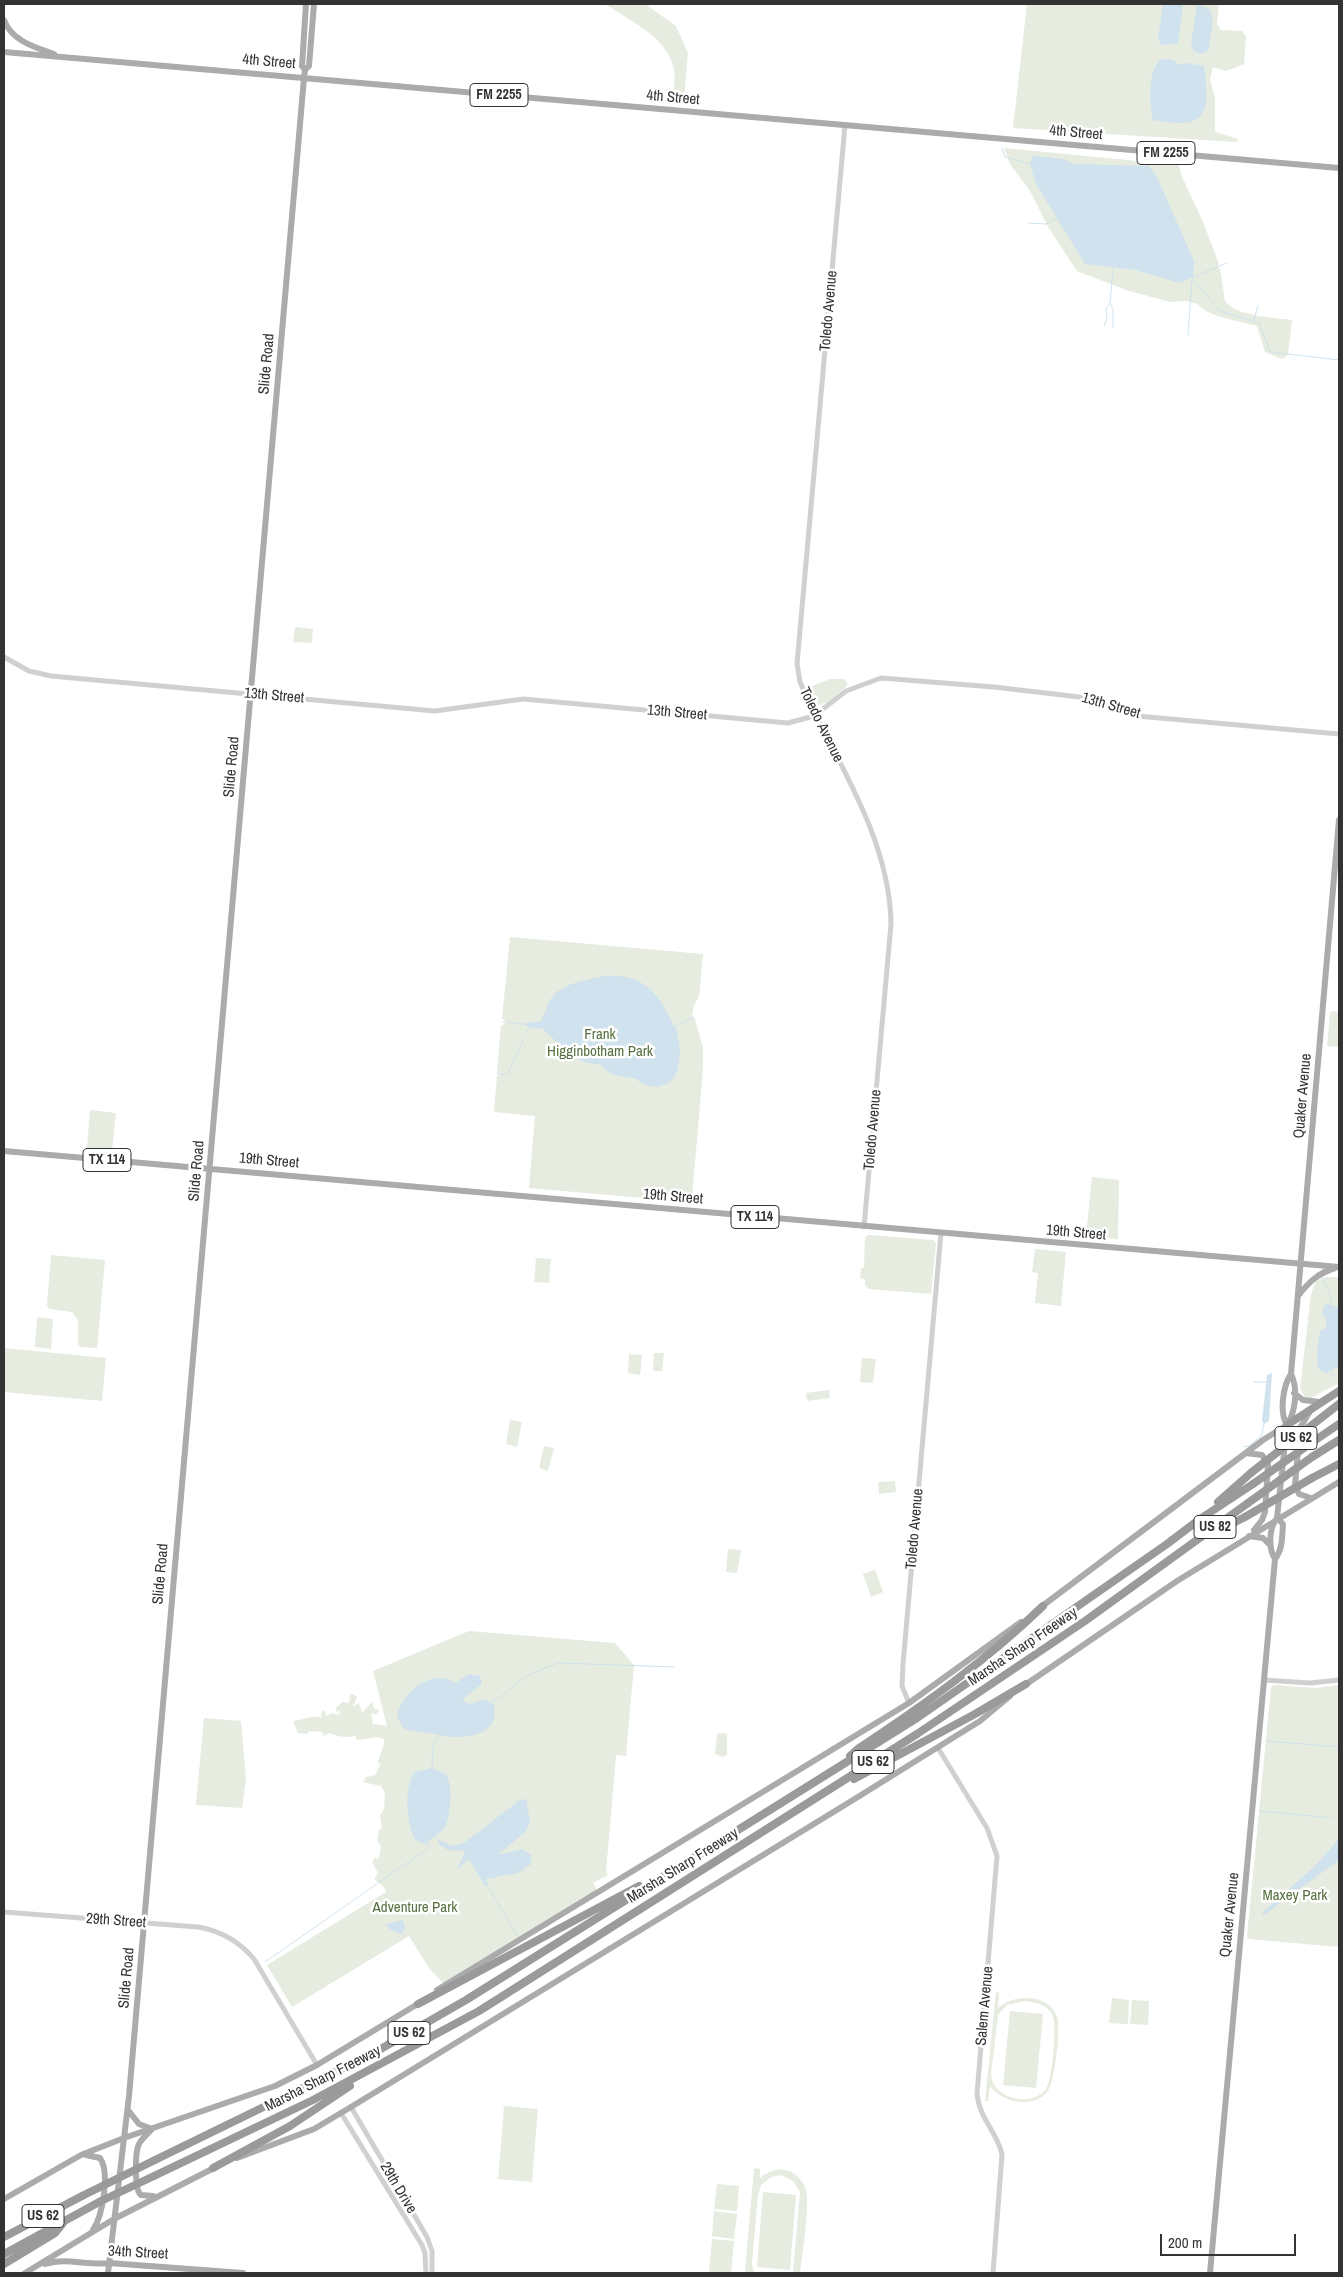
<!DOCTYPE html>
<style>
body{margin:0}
#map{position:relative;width:1343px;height:2277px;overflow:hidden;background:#fff;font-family:"Archivo Narrow",sans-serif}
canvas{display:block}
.frame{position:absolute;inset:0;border:5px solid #333;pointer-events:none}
.scale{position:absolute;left:1160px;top:2234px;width:136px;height:22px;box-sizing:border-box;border:2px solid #333;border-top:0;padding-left:6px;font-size:15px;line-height:18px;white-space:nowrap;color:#333;-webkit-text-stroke:4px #fff;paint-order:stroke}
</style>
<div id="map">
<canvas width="1343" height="2277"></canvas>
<div class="frame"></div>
<div class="scale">200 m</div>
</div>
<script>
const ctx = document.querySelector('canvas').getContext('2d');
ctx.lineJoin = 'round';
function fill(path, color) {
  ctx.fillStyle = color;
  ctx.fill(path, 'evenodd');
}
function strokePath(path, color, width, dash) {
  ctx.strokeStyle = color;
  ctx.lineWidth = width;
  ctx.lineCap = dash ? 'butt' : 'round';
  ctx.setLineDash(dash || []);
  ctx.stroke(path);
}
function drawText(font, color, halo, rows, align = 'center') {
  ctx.font = font + ' "Archivo Narrow",sans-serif';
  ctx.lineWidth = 5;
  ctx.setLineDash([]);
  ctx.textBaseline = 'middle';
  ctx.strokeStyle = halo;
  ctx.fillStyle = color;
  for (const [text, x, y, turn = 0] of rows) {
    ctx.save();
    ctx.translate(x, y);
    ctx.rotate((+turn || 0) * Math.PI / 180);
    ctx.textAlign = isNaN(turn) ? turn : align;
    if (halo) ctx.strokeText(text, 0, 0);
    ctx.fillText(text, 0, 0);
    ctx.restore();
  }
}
fill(new Path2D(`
 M605,4H645L676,26L688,53L684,98L682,101L677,102L673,97C674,87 676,76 673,66C666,36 628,20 605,4Z
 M1027,4H1219L1217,24L1221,30L1242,31L1246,37L1244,64L1226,71L1213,67L1210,80L1215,97V132L1238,139L1237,142L1013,128Z
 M1004,148L1179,165L1182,177L1203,222L1219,264L1217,268H1220L1225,301C1236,316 1274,318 1292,320L1288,354H1290L1282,359L1265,352L1257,326C1243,322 1205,316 1198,304L1186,301L1170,302L1126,290L1077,271L1048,227L1030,191L1010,164Z
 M295,627L313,629L312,643L293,642Z
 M830,679H845L848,685L828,702L816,706L807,688Z
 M510,937L703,954L699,997L694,1005L692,1017L695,1019L703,1048V1068L692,1198L688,1202L529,1188L535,1116L494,1112L497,1076L501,1075L497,1073L501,1026L506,1023L502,1018Z
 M1332,1011L1339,1012V1047L1327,1046L1330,1013Z
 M90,1110L116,1113L112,1151L87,1148Z
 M1092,1177L1119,1180L1118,1239L1086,1237Z
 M868,1235L934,1240L936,1244L931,1294L869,1289L865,1285V1279L860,1278L861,1269L864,1267L865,1238Z
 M1035,1249L1066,1252L1061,1306L1035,1303L1038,1273L1032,1272Z
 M51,1255L105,1260L97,1348L80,1347L78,1344V1320L72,1312L49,1309L47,1305Z
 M536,1258L551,1259L549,1283L534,1282Z
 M1326,1277H1339V1383L1311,1398H1305L1300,1388L1311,1294L1316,1281Z
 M37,1317L53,1319L51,1349L35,1347Z
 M4,1348L106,1358L102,1401L4,1392Z
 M654,1353H664L662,1371H653Z
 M629,1354L642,1355L640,1375L628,1373Z
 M862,1358L876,1359L873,1383L860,1382Z
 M829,1390L830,1398L807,1401L806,1393Z
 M510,1420L522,1422L517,1447L506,1444Z
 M544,1446L554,1448L548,1471L539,1468Z
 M895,1481L896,1492L879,1494L878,1482Z
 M728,1549L741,1550L737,1573L726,1572Z
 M875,1570L883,1592L871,1597L863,1574Z
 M469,1631L615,1643L634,1665L626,1756L616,1755L606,1872L608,1875L593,1883L597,1890L444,1984L429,1968L409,1936L292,2007L267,1965L386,1892L383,1886L374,1879L378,1873L372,1862L375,1858L379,1859L381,1846L377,1840L379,1830L382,1827L380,1816L384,1809L385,1793L381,1786L363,1782L366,1777L375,1775L380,1765L378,1761L384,1744V1739L378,1737L357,1740L355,1735C349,1739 336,1736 330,1733L324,1736L322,1732L309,1731L307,1734L298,1733L293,1721C302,1721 311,1714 321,1718L322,1710L326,1712V1716L332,1713L339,1715L340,1710L337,1712L335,1709L342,1702L349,1703L350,1695L353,1694L357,1697L354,1705H351L354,1706L359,1703L362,1713L372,1702L374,1709L379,1710L376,1715L371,1713L373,1724L387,1726L373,1671Z
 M1274,1685L1316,1688L1339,1685V1947L1249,1939L1247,1936L1271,1687Z
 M204,1718L241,1721L246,1778L242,1808L196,1805Z
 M719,1733L727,1734V1755L723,1757L715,1754L717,1735Z
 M996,1992L999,1993L998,2008C1013,1994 1049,1993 1057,2017C1061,2028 1055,2083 1047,2092C1042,2099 1032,2102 1023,2102C1010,2102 998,2096 990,2086L988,2101H985ZM1025,2001C1035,2002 1047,2005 1052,2014C1058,2023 1052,2081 1046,2089C1032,2108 993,2099 991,2075L998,2015L1007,2005Z
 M1112,1998L1129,2000L1128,2024L1109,2023Z
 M1132,2000L1149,2001L1148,2025L1130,2024Z
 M1010,2011L1043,2014L1036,2088L1003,2085Z
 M504,2106L538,2109L532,2182L498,2179Z
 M754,2168L760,2169V2178C768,2171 778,2167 789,2171C797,2174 804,2182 806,2191C810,2208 802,2254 800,2273H793L800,2192L793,2181L781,2175L771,2177L761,2185L758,2195L752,2263L754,2273H745Z
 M717,2184L739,2186L737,2211L714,2209Z
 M763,2192L796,2195L790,2270L757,2267Z
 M714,2211L737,2214L734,2239L712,2236Z
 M712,2239L734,2241L731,2273H709Z`), '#e6ecdf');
fill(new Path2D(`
 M1163,4H1183L1178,44L1161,45L1158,38Z
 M1197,4L1210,9L1213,22L1208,51L1201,54L1194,51L1191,44Z
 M1161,59L1172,60L1180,65L1187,63L1204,66C1211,116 1206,130 1153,120C1150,105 1147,70 1161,59Z
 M1037,156L1063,159L1074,164L1149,166L1157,177L1194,261L1193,277L1179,283L1135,270L1085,264L1036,184L1030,164L1032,157Z
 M605,976C643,974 658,992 673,1024L672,1027H676L680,1049L678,1069L674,1078L667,1084L656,1087L644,1085L636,1079L611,1074L600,1065L583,1062L562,1047L543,1029L530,1027L523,1040L529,1026L522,1024L542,1021C542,1016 545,1014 546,1010C552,984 582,981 605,976Z
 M1326,1304L1339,1307V1366L1326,1373L1318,1368C1316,1356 1318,1344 1320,1331L1326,1328V1319L1322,1314L1324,1305Z
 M1272,1373L1269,1421L1264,1424L1262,1421L1267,1375Z
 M469,1674L480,1676L482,1684L464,1698L463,1701L469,1704L485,1699L494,1705C501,1740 456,1740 434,1734C423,1731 414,1733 403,1728L397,1715C403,1692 432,1668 455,1683Z
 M432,1768L446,1774C454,1788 450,1814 445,1828L425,1844L415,1840C407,1824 403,1787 415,1772Z
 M526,1799L530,1821L526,1831L498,1855L522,1849L531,1855V1864L518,1873L486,1879L488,1885L485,1886L469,1859L457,1870L465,1851L448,1850L438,1844L439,1840L452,1846L465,1842L520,1800Z
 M1339,1839V1860L1264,1915L1262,1913L1315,1866Z
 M403,1920L405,1928L402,1934C396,1934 387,1928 386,1924Z`), '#cfe2ee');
strokePath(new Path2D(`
 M1002,148L1005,157L1030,164
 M1149,166V161
 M1028,223L1046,224L1057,218
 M1193,277L1227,263
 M1192,278L1220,311L1259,323L1270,352L1339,360
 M1111,304L1113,311V328
 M1254,320L1258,306
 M1104,326L1107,318L1106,309L1110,303L1113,269
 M1188,335L1192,281
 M502,1022L508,1023
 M510,1023L522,1024
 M672,1027L694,1017
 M497,1074L507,1075
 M508,1074L523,1040
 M1322,1277L1332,1299L1329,1305
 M1331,1372L1334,1378
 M1254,1382H1266
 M1243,1447L1249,1446L1262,1435L1264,1424
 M492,1703L528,1675L558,1663L674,1667
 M1266,1741L1339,1747
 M432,1768L433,1746L439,1736
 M1260,1811L1332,1818
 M436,1837L439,1840
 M487,1885L518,1937
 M265,1962L427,1849L429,1843`), '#cfe2ee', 1);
strokePath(new Path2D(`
 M845,125L797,664L800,682L807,698C842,769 890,843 891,924L864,1227
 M4,657L29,671L51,676L435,711L523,699L788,723L814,716L846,691L881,678L994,687L1071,696L1086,698L1137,716L1339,734
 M1264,1680L1310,1683L1339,1680
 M909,1703L902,1686L903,1664L941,1233
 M938,1748L987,1828L997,1856L977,2094C979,2118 997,2132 1002,2154L993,2273
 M4,1912L198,1927C221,1931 239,1941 254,1959L317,2065
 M351,2107L427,2237L432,2251V2273
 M341,2113L422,2245L425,2253L426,2273`), '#d0d0d0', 5);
strokePath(new Path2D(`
 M4,20C12,41 34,47 54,54
 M4,52L1339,168
 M305,70L309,66L314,4
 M4,1151L1339,1267
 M1298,1296C1308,1283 1318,1273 1335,1268
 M1294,1393L1303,1400L1320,1402
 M1309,1413L1300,1428L1295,1485L1299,1494L1311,1498
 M1287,1425C1279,1412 1283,1386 1291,1374L1339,820
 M1246,1453L1262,1455L1268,1464L1265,1512L1262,1520L1254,1530
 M1249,1536L1263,1538L1270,1545
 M1275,1559C1268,1548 1269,1528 1277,1518L1287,1425C1296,1411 1298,1388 1291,1374
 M1041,1607L1263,1440L1287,1425
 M1022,1687L1177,1581L1339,1482
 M437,1990L909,1703L1021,1622
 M128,2110L139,2124L152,2129C148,2134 142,2138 139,2144C135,2152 134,2190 141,2195L153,2196
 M86,2155L100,2158C110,2172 103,2215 93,2230
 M237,2158L314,2129L351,2107L853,1800L980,1721L1010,1696
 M4,2199L81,2155L124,2138L275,2086L317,2065L421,2002
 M45,2264C66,2257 88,2266 109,2263L243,2273
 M25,2273L114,2219L216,2167
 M108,2273L129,2096L304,78L305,70L302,66L306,4
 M1210,2273L1275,1559C1283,1549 1282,1536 1283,1524L1277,1518`), '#ababab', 6);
strokePath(new Path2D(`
 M1287,1425L1339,1391
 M1314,1441L1339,1424
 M1312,1457L1339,1440
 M1312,1478L1339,1464
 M1218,1502L1252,1472
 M1210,1535L1245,1517
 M850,1756L859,1748C924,1705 987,1660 1043,1606
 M854,1779L975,1714L1026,1684
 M418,2004L639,1886
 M155,2160L372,2054L466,2000L917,1718L1167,1544L1200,1519L1253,1484
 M213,2168L290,2126L350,2086
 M154,2176L313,2100L479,2011L917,1734L1085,1621L1248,1503
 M4,2237L82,2196
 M4,2254L101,2201
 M4,2264L55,2233L63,2223`), '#9a9a9a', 8);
strokePath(new Path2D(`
 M1252,1472L1339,1404
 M1253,1484L1314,1441
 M1248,1503L1312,1457
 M1245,1517L1312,1478
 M82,2196L155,2160
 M101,2201L154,2176`), '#9a9a9a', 8);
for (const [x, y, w] of [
 [499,95,58],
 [1166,153,58],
 [107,1160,48],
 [755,1217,48],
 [1296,1438,42],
 [1215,1527,42],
 [873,1762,42],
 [409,2033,42],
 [43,2216,42]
]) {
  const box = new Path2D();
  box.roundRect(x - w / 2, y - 11.5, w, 23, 4);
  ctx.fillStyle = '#fff';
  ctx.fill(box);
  strokePath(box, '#333', 1);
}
drawText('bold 14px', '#333', null, [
 ["FM 2255",499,95],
 ["FM 2255",1166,153],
 ["TX 114",107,1160],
 ["TX 114",755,1217],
 ["US 62",1296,1438],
 ["US 82",1215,1527],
 ["US 62",873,1762],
 ["US 62",409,2033],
 ["US 62",43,2216]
]);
drawText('15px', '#333', '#fff', [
 ["4th Street",269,62,5],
 ["4th Street",673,98,5],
 ["4th Street",1076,133,5],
 ["Toledo Avenue",829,311,-85],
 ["Slide Road",267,364,-85],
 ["13th Street",274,696,5],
 ["13th Street",1111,706,16],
 ["13th Street",677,713,5],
 ["Toledo Avenue",821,725,64],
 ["Slide Road",232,767,-85],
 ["Quaker Avenue",1303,1096,-85],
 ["Toledo Avenue",873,1130,-85],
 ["19th Street",269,1161,5],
 ["Slide Road",197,1171,-85],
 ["19th Street",673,1197,5],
 ["19th Street",1076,1233,5],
 ["Toledo Avenue",915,1529,-85],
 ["Slide Road",161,1574,-85],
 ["Marsha Sharp Freeway",1023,1647,-34],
 ["Marsha Sharp Freeway",683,1866,-32],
 ["Quaker Avenue",1230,1915,-84],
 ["29th Street",116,1921,4],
 ["Slide Road",127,1978,-85],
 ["Salem Avenue",985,2006,-85],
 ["Marsha Sharp Freeway",323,2079,-27],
 ["29th Drive",398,2188,59],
 ["34th Street",138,2253,3]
]);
drawText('15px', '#56703f', '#fff', [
 ["Frank",600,1035],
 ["Higginbotham Park",600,1052],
 ["Maxey Park",1295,1896],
 ["Adventure Park",415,1908]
]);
</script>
